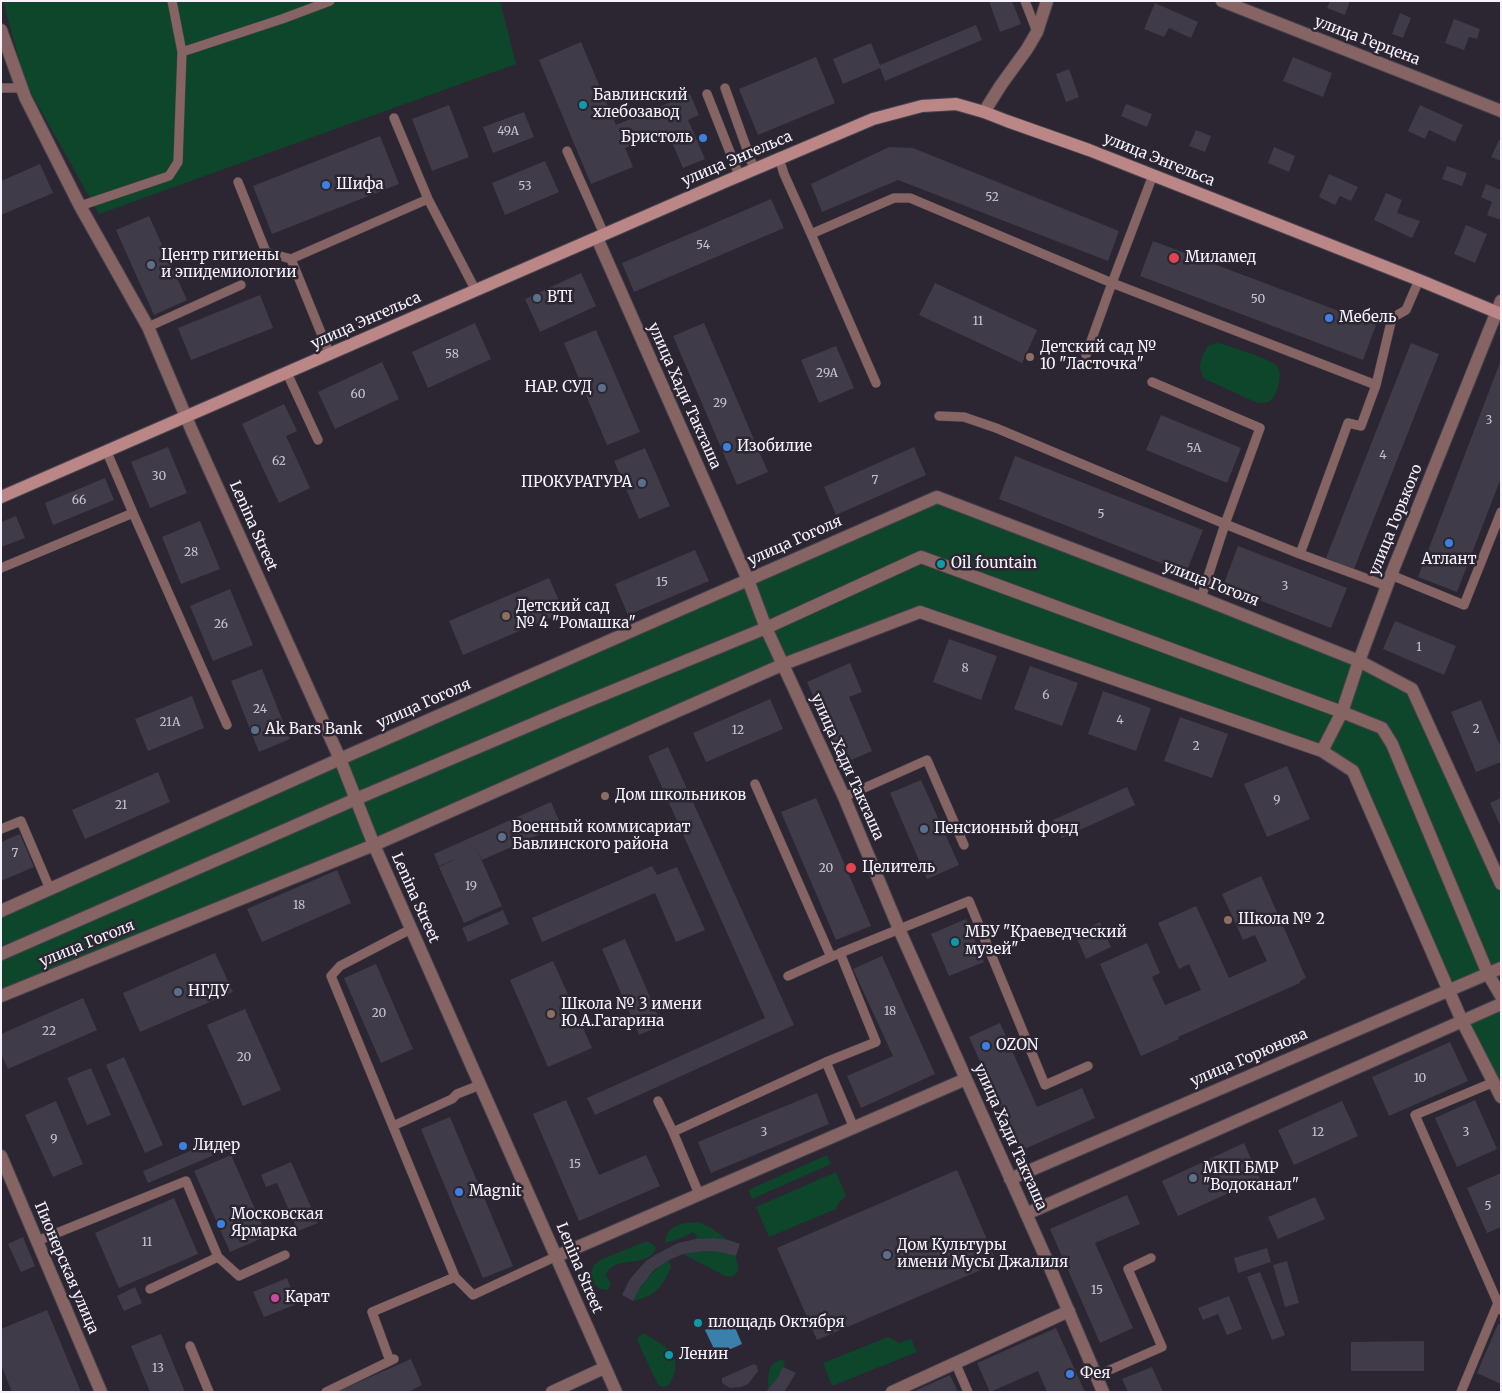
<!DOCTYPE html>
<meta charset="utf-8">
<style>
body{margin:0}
#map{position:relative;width:1502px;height:1393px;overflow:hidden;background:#2b2632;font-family:Merriweather,serif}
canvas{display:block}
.frame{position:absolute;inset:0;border:2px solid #f5f2fb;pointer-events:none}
</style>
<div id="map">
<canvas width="1502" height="1393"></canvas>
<div class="frame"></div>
</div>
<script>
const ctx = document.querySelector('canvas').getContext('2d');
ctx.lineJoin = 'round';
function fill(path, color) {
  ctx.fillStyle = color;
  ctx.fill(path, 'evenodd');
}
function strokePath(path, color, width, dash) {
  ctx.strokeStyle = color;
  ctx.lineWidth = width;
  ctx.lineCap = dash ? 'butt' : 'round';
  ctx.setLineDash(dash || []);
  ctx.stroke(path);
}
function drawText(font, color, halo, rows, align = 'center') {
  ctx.font = font + ' Merriweather,serif';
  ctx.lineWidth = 5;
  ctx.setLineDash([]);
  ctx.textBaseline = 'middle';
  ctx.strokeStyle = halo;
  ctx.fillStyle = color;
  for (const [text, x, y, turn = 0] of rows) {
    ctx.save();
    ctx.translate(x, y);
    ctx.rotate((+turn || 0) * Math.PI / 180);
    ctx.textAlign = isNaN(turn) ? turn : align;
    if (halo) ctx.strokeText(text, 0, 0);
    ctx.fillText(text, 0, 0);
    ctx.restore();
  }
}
fill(new Path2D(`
 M3,1H500L516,64L99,214L25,82Z
 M1217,343L1222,344C1234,348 1267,358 1276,365C1284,372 1278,395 1270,401C1266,404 1260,403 1255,402L1205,379C1196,368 1201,358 1208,346Z
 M937,497L1412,689L1501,884V968L1449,990L1353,771L1322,751L920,612L374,845L1,996V911Z
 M1501,1004V1097L1462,1021Z
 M827,1155L831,1164L752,1199L748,1190Z
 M836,1172L846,1196L840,1201L836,1209L769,1237L756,1207Z
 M698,1222L711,1228L728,1240L713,1238L696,1239L697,1236L693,1232L679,1239L665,1243C667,1224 682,1223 698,1222Z
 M644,1242H649L656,1247C650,1270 613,1254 606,1275L611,1285L607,1290C597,1290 592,1283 590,1274L594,1265L600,1260Z
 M706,1251L719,1252L736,1256L738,1269L737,1273L731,1277L725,1276L683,1254Z
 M669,1260L671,1267C662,1288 655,1296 633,1301C642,1282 651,1272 669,1260Z
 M642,1334H645C667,1347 686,1357 669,1385L663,1387L658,1385L637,1340L639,1336Z
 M888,1337L899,1343L911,1339L917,1352L832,1386L823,1363Z
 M782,1360L785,1362C782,1372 775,1381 768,1390C769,1376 766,1362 782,1360Z`), '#0d462a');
fill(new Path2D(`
 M731,1318L742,1344L717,1355L705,1330Z`), '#3b80ab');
fill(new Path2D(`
 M989,1H1012L1021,24L1000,32Z
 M1330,1H1350L1345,15L1327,8Z
 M1155,3L1198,22L1191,38L1169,28L1164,37L1144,29Z
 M1400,13L1411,18L1403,38L1392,34Z
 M1454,19L1480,29L1477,39L1469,37L1464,50L1445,43Z
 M976,25L982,40L885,81L880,68L843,84L833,59L871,43L880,65Z
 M581,42L616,125L690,94L699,115L688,120L705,159L683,168L667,131L625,148L633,167L591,184L539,60Z
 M816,57L835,103L758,135L739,89Z
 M1293,57L1332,73L1323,97L1283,81Z
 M1069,69L1079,97L1066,102L1056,74Z
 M1126,104L1152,114L1147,127L1121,116Z
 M449,105L469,157L432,171L412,119Z
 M1420,105L1463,125L1455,142L1429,130L1425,139L1408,131Z
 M524,112L534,137L493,153L483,127Z
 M1196,130L1211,136L1205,152L1189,146Z
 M380,136L399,184L272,234L253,186Z
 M1499,140H1501V161L1491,157Z
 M889,147L913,148L1119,231L1108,261L898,180L822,212L811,184Z
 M1274,147L1295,156L1289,172L1268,163Z
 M545,161L559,192L505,215L492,183Z
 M40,164L53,193L1,215V181Z
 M1447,166L1467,173L1462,186L1442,179Z
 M1329,174L1358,187L1351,201L1340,196L1335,205L1319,197Z
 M1486,184L1501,190V220L1487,215L1492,202L1481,197Z
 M1386,193L1402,200L1397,213L1420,221L1412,238L1374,220Z
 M771,199L784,228L634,292L622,263Z
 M149,216L187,300L154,315L116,230Z
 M1466,225L1487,234L1475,263L1454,254Z
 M1153,241L1376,325L1363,360L1140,276Z
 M581,273L596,306L540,332L525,299Z
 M935,283L1037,330L1022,363L919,315Z
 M260,295L273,328L191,360L178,328Z
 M475,323L491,359L428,388L412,352Z
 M704,323L768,472L737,485L673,336Z
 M596,330L640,432L607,445L564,343Z
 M1411,343L1439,354L1354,569L1326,558Z
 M836,346L854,388L819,403L801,360Z
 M1501,360V478L1457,592L1418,577Z
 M382,362L399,399L335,429L318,392Z
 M284,404L297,431L286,436L310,488L279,503L242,424Z
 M1161,415L1241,448L1227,483L1146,450Z
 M168,447L187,493L150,508L131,462Z
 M914,447L926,475L836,515L824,487Z
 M645,448L670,506L639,519L614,461Z
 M1015,456L1203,530L1186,573L999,499Z
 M105,478L114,500L53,525L45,503Z
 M16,516L25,538L1,547V522Z
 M200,521L220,569L181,584L162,537Z
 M1238,546L1347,588L1331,628L1223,586Z
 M695,550L709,581L628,615L615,584Z
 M549,578L564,612L463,655L449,621Z
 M230,589L253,645L213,661L190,606Z
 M1395,621L1456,646L1444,675L1383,649Z
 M949,639L997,656L981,700L933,682Z
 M850,663L862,692L849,697L872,751L842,764L807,682Z
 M1030,666L1078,683L1062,726L1014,709Z
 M262,669L290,739L259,752L231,681Z
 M1103,691L1151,708L1136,751L1088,734Z
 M192,696L204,728L148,751L135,719Z
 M770,699L783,729L706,762L693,733Z
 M1481,700L1501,748V762L1476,772L1451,712Z
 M1180,717L1228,734L1212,778L1164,761Z
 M668,747L794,1025L595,1115L587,1098L765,1018L648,756Z
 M1287,766L1310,819L1267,837L1244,784Z
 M158,772L170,802L85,839L72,810Z
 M921,780L959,865L927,879L890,793Z
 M1127,787L1135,805L1062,838L1053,820Z
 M816,798L871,926L836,940L781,812Z
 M1501,798V827L1490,803Z
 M551,802L561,825L482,860L477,850L502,906L464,923L439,867L458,858L439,866L434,854Z
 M20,834L34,867L1,881V842Z
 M652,866L657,875L677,867L705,930L676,942L655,893L542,942L532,918Z
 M337,870L351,903L262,942L247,909Z
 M1261,876L1306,978L1300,981V983L1178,1037L1179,1039L1141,1056L1100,964L1147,943L1160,973L1152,977L1165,1005L1201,990L1189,964L1179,969L1158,923L1196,906L1229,978L1267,961L1255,935L1243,940L1222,894Z
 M503,910L509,924L468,942L462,928Z
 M966,919L984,962L949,976L931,934Z
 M1100,922L1111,947L1086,959L1075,934Z
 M625,939L662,1025L639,1035L602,949Z
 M215,953L233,992L140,1032L123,993Z
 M882,956L935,1074L861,1108L847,1076L893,1056L853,969Z
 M553,961L592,1048L548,1067L510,980Z
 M376,964L413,1049L381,1063L344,978Z
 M83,998L97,1030L8,1069L1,1054V1034Z
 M245,1009L281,1090L243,1106L207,1025Z
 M1000,1023L1037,1107L1082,1088L1095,1118L1020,1151L969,1037Z
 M1450,1042L1468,1081L1389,1116L1372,1077Z
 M124,1057L163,1145L145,1153L106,1065Z
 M91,1068L111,1115L87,1125L67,1078Z
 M817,1093L829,1124L711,1173L698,1142Z
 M566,1100L599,1175L646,1155L660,1186L579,1221L533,1114Z
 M1475,1100L1497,1149L1457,1167L1435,1118Z
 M56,1101L83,1164L53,1177L25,1115Z
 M1342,1101L1358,1136L1294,1165L1278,1130Z
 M450,1117L513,1266L483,1278L421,1129Z
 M209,1143L214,1155L148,1183L143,1171Z
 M1244,1143L1260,1179L1178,1216L1162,1181Z
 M231,1155L267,1236L230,1252L194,1171Z
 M291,1162L318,1223L298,1231L277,1183L266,1187L261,1175Z
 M957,1170L997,1263L817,1340L777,1248Z
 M1501,1173V1227L1487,1233L1467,1188Z
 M1127,1195L1140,1224L1095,1243L1133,1328L1100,1343L1050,1229Z
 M1315,1197L1325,1219L1278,1239L1268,1217Z
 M174,1198L198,1254L119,1288L95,1233Z
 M23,1237L35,1266L21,1272L8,1244Z
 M713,1238L728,1240L740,1244L736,1256L719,1252L706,1251L683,1254L669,1260L654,1270L641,1286L633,1301L622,1295L630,1279L637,1271L646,1261L655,1255L678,1243L696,1239Z
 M1267,1248L1271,1262L1238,1273L1234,1258Z
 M1287,1261L1299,1303L1285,1307L1273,1265Z
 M1260,1272L1285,1335L1272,1340L1247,1277Z
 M287,1278L297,1304L264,1317L253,1292Z
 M135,1287L142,1303L124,1311L117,1296Z
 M1229,1296L1242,1329L1227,1335L1218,1314L1203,1320L1198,1308Z
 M47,1310L81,1392H12L1,1365V1329Z
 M1498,1324L1501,1325V1384L1477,1373Z
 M1056,1328L1085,1392H1047L1038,1371L990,1392L977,1363Z
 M161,1334L185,1392H150L131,1346Z
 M1424,1341V1371H1351V1342Z
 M411,1359L422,1385L408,1392H336Z
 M754,1364L757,1366L758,1371L748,1384L741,1387L730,1388L722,1383V1378Z
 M783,1367L796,1373L784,1392H766L778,1377Z
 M1152,1367L1163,1392H1128L1122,1379Z
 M950,1375L958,1392H912Z`), '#403b48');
const lane = new Path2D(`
 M172,1L182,52
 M1025,1L1037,32
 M1,88H22
 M725,88L754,169
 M707,94L739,175
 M394,118L428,199L476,291
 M567,151L604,234
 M779,158L784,174L811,234L894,198H910L1112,283L1086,355
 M1153,175L1112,283L1376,385L1392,318L1406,310L1419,280
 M238,182L266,252L291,259
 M80,206L169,176L178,162L182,52L282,19L330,1
 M811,234L876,383
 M148,327L241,285
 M330,355L291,259L428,199
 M287,373L318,440
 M1152,382L1260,428L1225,524L1201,598
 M1376,385L1361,426L1348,423L1300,554L1387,586
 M939,416L964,417L996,428L1225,524L1300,554
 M133,513L227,725
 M1,568L133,513L106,450
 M1391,575L1464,605L1501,512
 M755,784L831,957
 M844,797L927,760L964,845
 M1,829L21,821L50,889
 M411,929L340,966L331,976L455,1277L473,1295L557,1256
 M788,976L835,955
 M826,1062L854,1128
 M1494,1082L1415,1115L1501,1310
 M658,1101L673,1132
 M393,1126L452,1099L457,1094L480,1085
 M699,1194L673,1132L826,1062L876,1042L840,953L969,901L1045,1085L1088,1066
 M37,1241L186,1181L218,1257L150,1289
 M218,1257L239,1276L285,1255
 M190,1346L209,1392
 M390,1361L372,1312L455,1277
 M955,1362L968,1392
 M1096,1376L1162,1347L1128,1269L1151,1258
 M326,1392L394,1359
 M1461,1392L1498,1303`);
const street = new Path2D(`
 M1222,1L1501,111
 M1,30L25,97L80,206L148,327L192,431L340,759L374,845L616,1392
 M984,112L1001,85L1027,49L1037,32L1047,1
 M597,238L748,580L766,628L844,797L899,929L1045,1256L1103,1392
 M1322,751L1342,712L1359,661L1391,575L1501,301
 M1,911L340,759L937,497L1201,598L1359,661L1412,689L1501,884
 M1,954L356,799L561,712L766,628L921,557L1342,712L1382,728L1392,744L1488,974L1501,996
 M1,996L374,845L784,664L920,612L1322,751L1353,771L1462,1021L1501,1097
 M1,1156L101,1392
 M1010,1179L1501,968
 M1026,1214L1501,1004
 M557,1256L966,1079
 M552,1392L604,1368
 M892,1392L1069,1311`);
const secondary = new Path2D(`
 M1,497L722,183L873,119L922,106L956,104L984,112L1007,121L1089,150L1419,280L1501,314`);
strokePath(lane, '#47434e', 10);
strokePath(street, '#47434e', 14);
strokePath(secondary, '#47434e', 14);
strokePath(lane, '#866464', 9);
strokePath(street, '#866464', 12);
strokePath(secondary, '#ba8686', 12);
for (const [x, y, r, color] of [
 [583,105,5,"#0f9aa8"],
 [703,138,5,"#3f7fe0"],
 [326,185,5,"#3f7fe0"],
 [1174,258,6,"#e0444e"],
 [151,265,5,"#5c6f8a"],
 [537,298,5,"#5c6f8a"],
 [1329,318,5,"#3f7fe0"],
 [1030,357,5,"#8d6e63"],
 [602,388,5,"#5c6f8a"],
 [727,447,5,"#3f7fe0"],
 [642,483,5,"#5c6f8a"],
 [1449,543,5,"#3f7fe0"],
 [941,564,5,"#0f9aa8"],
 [506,616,5,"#8d6e63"],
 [255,730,5,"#5c6f8a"],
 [605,796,5,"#8d6e63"],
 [924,829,5,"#5c6f8a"],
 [502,837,5,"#5c6f8a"],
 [851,868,6,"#e0444e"],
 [1228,920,5,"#8d6e63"],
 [955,942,5,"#0f9aa8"],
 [178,992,5,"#5c6f8a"],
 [551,1014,5,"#8d6e63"],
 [986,1046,5,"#3f7fe0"],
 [183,1146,5,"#3f7fe0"],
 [1193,1178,5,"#5c6f8a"],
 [459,1192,5,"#3f7fe0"],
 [221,1224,5,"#3f7fe0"],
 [887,1255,5,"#5c6f8a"],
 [275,1298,5,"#d1479c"],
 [698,1323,5,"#0f9aa8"],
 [669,1355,5,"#0f9aa8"],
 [1070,1374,5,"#3f7fe0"]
]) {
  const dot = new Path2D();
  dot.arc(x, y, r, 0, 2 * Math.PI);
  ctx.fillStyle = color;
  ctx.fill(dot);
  strokePath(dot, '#2b2632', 2);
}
drawText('12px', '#c8c4ce', null, [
 ["49А",508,132],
 ["53",525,187],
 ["52",992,198],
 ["54",703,246],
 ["50",1258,300],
 ["11",978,322],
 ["58",452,355],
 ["29А",827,374],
 ["60",358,395],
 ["29",720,404],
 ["3",1489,421],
 ["5А",1194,449],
 ["4",1383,456],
 ["62",279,462],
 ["30",159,477],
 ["7",875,481],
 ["66",79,501],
 ["5",1101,515],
 ["28",191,553],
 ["15",662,583],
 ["3",1285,587],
 ["26",221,625],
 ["1",1419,648],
 ["8",965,669],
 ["6",1046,696],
 ["24",260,710],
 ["4",1120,721],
 ["21А",170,723],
 ["2",1476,730],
 ["12",738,731],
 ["2",1196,747],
 ["9",1277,801],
 ["21",121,806],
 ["7",15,854],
 ["20",826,869],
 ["19",471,887],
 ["18",299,906],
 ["18",890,1012],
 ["20",379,1014],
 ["22",49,1032],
 ["20",244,1058],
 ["10",1420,1079],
 ["3",764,1133],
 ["12",1318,1133],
 ["3",1466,1133],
 ["9",54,1140],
 ["15",575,1165],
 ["5",1488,1207],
 ["11",147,1243],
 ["15",1097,1291],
 ["13",158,1369]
]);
drawText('15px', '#f5f2fb', '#2b2632', [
 ["улица Герцена",1367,41,21],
 ["улица Энгельса",737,159,-23],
 ["улица Энгельса",1159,160,22],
 ["улица Энгельса",366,321,-24],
 ["улица Хади Такташа",684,396,66],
 ["улица Горького",1396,520,-68],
 ["Lenina Street",253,526,66],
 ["улица Гоголя",795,541,-24],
 ["улица Гоголя",1211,584,21],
 ["улица Гоголя",424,704,-24],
 ["улица Хади Такташа",847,767,66],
 ["Lenina Street",415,898,66],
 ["улица Гоголя",87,944,-22],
 ["улица Горюнова",1249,1058,-23],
 ["улица Хади Такташа",1010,1137,66],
 ["Пионерская улица",66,1268,67],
 ["Lenina Street",579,1268,67]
]);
drawText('15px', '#f5f2fb', '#2b2632', [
 ["Бавлинский",593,96],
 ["хлебозавод",593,113],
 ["Бристоль",693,138,"right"],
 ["Шифа",336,185],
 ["Центр гигиены",161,256],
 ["и эпидемиологии",161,273],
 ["Миламед",1185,258],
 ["BTI",547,298],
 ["Мебель",1339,318],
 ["Детский сад №",1040,348],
 ["10 \"Ласточка\"",1040,365],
 ["НАР. СУД",592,388,"right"],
 ["Изобилие",737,447],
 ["ПРОКУРАТУРА",632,483,"right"],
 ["Атлант",1449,560,"center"],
 ["Oil fountain",951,564],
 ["Детский сад",516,607],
 ["№ 4 \"Ромашка\"",516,624],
 ["Ak Bars Bank",265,730],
 ["Дом школьников",615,796],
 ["Военный коммисариат",512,828],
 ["Бавлинского района",512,845],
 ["Пенсионный фонд",934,829],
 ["Целитель",862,868],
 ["Школа № 2",1238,920],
 ["МБУ \"Краеведческий",965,933],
 ["музей\"",965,950],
 ["НГДУ",188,992],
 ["Школа № 3 имени",561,1005],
 ["Ю.А.Гагарина",561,1022],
 ["OZON",996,1046],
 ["Лидер",193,1146],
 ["МКП БМР",1203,1169],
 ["\"Водоканал\"",1203,1186],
 ["Magnit",469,1192],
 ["Московская",231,1215],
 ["Ярмарка",231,1232],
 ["Дом Культуры",897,1246],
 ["имени Мусы Джалиля",897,1263],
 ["Карат",285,1298],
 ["площадь Октября",708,1323],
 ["Ленин",679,1355],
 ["Фея",1080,1374]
], 'left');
</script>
